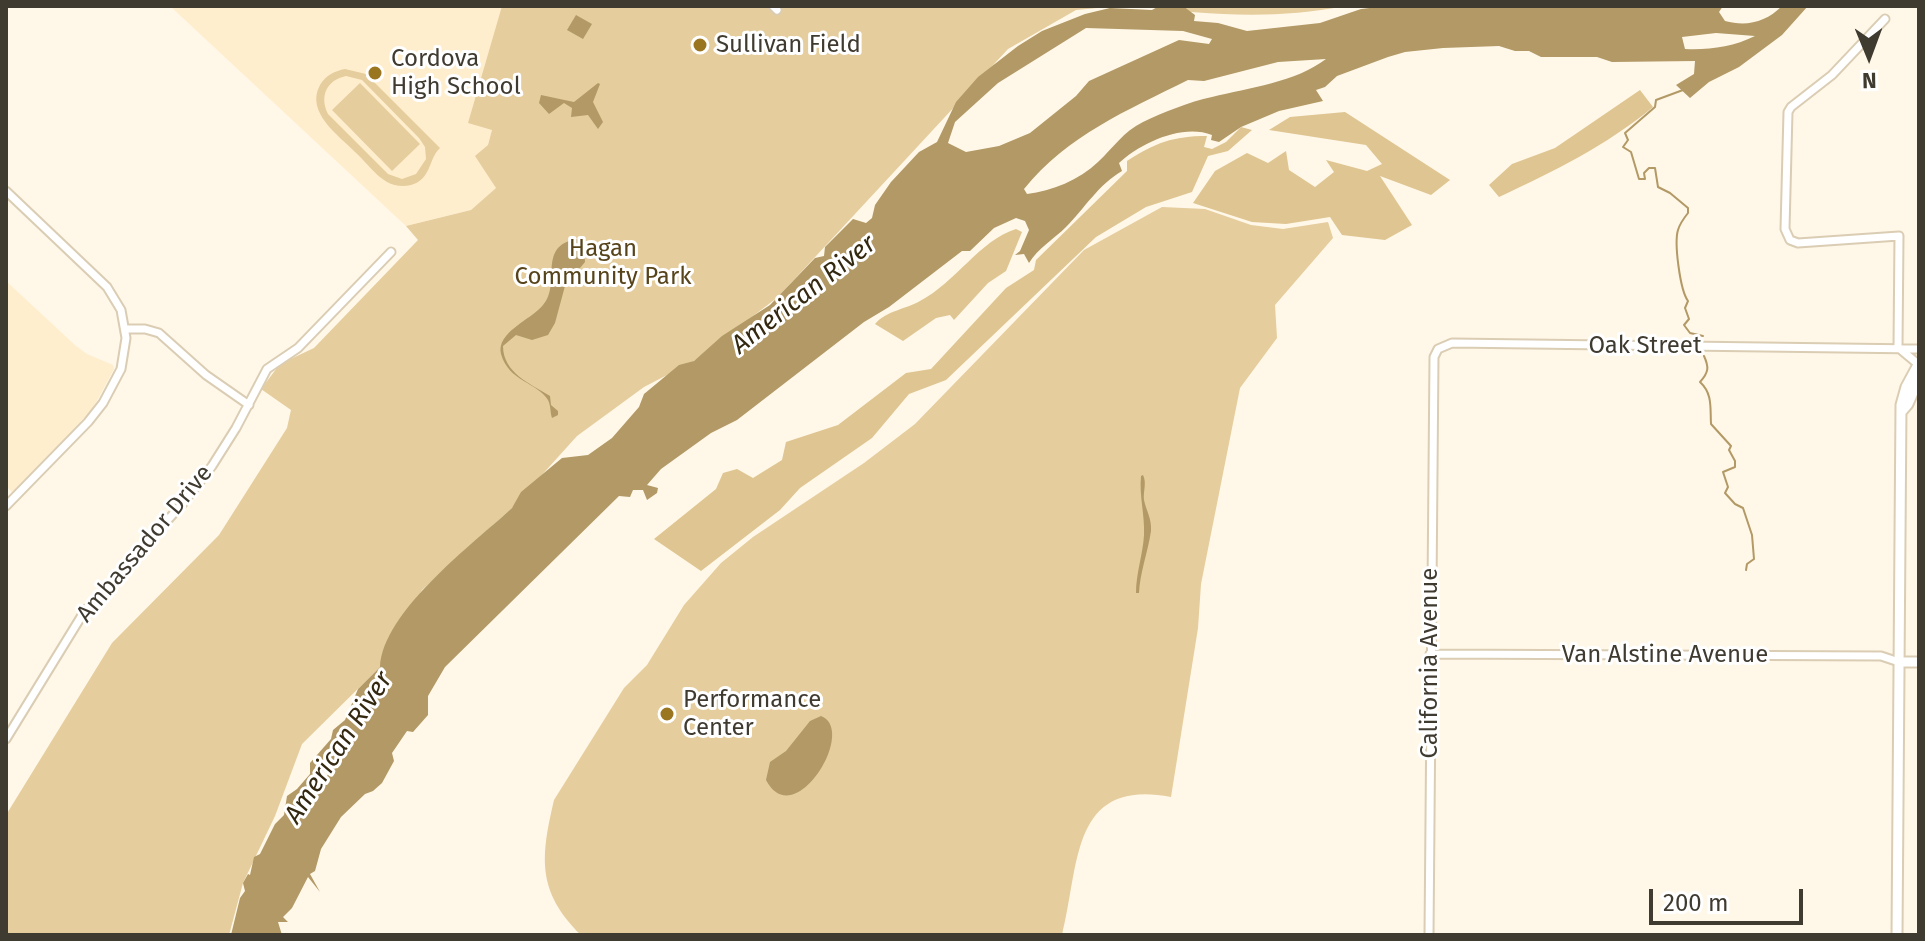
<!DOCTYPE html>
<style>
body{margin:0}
#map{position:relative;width:1925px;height:941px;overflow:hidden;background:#fff7e7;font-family:"Fira Sans",sans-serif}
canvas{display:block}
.frame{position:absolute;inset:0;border:8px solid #403b31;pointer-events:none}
.north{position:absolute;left:1829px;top:16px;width:80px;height:80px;-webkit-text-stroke:6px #fff;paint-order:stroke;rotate:179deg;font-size:22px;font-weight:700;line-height:32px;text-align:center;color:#403b31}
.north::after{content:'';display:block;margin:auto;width:28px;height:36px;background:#403b31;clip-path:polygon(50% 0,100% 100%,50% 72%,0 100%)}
.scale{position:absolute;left:1649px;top:889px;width:154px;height:36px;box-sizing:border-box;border:4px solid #403b31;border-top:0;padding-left:10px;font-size:24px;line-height:28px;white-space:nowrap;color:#403b31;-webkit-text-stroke:6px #fff;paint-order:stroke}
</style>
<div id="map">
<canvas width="1925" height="941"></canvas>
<div class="frame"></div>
<div class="north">N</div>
<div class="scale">200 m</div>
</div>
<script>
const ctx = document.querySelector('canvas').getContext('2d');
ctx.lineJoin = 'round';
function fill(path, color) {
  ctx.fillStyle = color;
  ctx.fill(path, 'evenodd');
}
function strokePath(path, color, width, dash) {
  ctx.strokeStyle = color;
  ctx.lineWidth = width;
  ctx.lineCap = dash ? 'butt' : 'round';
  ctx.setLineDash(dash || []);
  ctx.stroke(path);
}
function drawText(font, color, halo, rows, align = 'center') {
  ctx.font = font + ' "Fira Sans",sans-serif';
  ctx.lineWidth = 6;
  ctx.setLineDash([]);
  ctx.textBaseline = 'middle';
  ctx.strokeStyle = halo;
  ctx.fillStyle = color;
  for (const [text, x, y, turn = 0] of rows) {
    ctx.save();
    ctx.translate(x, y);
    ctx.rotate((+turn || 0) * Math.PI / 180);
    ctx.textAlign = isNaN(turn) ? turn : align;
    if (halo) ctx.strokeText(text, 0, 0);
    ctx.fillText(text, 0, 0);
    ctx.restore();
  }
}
fill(new Path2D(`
 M170,6H502L526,15L488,145L496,188L471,210L406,226Z
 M6,281L76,346L87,354L113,365L114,369L93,408L14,494L6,486Z`), '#ffeecd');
fill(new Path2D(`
 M502,6H1118L1076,10L1008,49L778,297L694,361L644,387L577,436L512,508L422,590L380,667L302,744L275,816L243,883L229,935H6V815L112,643L219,535L287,428L291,410L261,389L280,364L314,348L418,240L406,226L471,210L496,188L475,156L488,145L492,130L468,123Z
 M1138,6H1344C1275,20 1207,15 1138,6Z
 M345,69L366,74L440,148C428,159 432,179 411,185C403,187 394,186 387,182C375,175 365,161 355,152C338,135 305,112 320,85C326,75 335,71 345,69ZM346,76L362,80L419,138L425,147L426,159L416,174L402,179L388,174L328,114C319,96 327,80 346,76Z
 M360,83L420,144L392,171L332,110Z
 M1162,207L1205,209L1251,225L1283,229L1328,222L1333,238L1275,305L1277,338L1240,388L1201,584L1198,628L1171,797C1070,778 1080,865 1062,935H581C536,891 541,856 554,800L624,688L647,665L684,605L721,563L753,537L864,463L915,424L1084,250Z`), '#e5cd9d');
fill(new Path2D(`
 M1640,90L1653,107C1606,146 1554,171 1499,197L1489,185L1512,164L1555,148Z
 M1345,112L1450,180L1431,195L1380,176L1412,225L1385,240L1342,235L1330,217L1286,224L1252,222L1193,203L1215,171L1247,153L1268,163L1286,151L1289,170L1315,187L1334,172L1326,160L1367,171L1382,164L1366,145L1269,130L1290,117Z
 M1241,127L1252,130L1228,151L1208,156L1192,192L1146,207L1096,237L946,380L909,394L872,438L800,488L780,510L701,571L654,539L716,489L723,473L737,469L753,478L782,460L786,442L838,425L906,373L931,369L1006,288L1034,270L1036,260L1127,171V161C1155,143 1173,136 1207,136L1204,147L1212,149L1226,142Z
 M1016,229L1022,232L1006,271L988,283L954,320L950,315L936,318L903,341L875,324C886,311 906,309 920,301C955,283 980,240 1016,229Z`), '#dfc591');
fill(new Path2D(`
 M1159,6H1183L1195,15L1194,21L1218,23L1247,31L1320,23L1361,9L1386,6H1723L1719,12L1725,21C1747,27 1766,22 1782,6H1808L1782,35L1739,67L1709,82L1690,98L1676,85L1694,74L1695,61L1612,62L1597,57H1541L1529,51H1515L1499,46L1443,48L1405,52L1388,57L1337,76L1325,87L1316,90L1323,101L1279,111L1241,127L1219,142L1211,140L1212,135C1183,123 1140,143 1119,163L1122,171C1098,185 1085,208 1066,227C1054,239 1038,248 1029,263L1024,254L1015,255L1020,251L1029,230L1025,221L1016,218L994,228L970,251H962L889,307L864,322L737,420L711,433L661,469L647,485L658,488L657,493L647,500L643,490H633L630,497L619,496L445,667L428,696V715L413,732L407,731L392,753L394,761L382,783L373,791L365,794L341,817L321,849L315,871L310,874L320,892L308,877L292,908L283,917L288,922H278L282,935H231L240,898L245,891L243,883L248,874L250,875L254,857L260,854L275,824L284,815L287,796L297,789L310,774V763L331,739L333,730L345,720L358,689L380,667C383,611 472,545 512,508L521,492L562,458L588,455L612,438L639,407L644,394L679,365L694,361L722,336L770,305L815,258L824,256L825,247L853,219L866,223L872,218L875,205L891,182L919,152L937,142L956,102L978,77L1018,46L1042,31L1085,14L1110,8L1152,10ZM1086,28L1183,31L1212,39L1209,44L1179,40L1089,81L1076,96L1030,133L999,146L966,152L948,143L955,122L998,83ZM1716,33L1755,36C1733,47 1709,50 1685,49L1682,37ZM1326,59C1296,82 1249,88 1212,97C1189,102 1164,112 1143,122C1123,132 1114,147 1098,162C1079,180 1052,191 1027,194L1024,189C1068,135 1126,111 1188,80L1204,81L1278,62ZM337,759L339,762L332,767L316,796L310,798L308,806L303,809L299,805C305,792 324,766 337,759Z
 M576,15L592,24L583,39L567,30Z
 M598,83L600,84L593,102L603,122L598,129L588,115L571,117L572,108L564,103L549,114L539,103L541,95L574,102Z
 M577,239L584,245L585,262L565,286L555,323L548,335L532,340L516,335L503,346C503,373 531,384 550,396L551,405L558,411V415L552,418C550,412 551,406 548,400C537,382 509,382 501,354C496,332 531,320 543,305C562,284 536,246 577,239Z
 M1143,475C1147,483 1143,491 1144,500C1146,510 1152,519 1151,531C1148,552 1140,572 1139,593H1136C1136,573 1143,554 1144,535C1145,515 1139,496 1141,476Z
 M821,716C858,730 794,834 766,780L770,762L786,751L810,721Z`), '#b29966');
strokePath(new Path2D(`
 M1683,90L1656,100L1655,107L1625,133L1628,140L1623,147L1631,152L1639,179H1645L1644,173L1649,168H1655L1658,187L1670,193L1688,208V213C1684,218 1680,223 1678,230C1674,243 1680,290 1688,301L1685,308L1689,319L1684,325L1690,333L1703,336
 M1704,356C1709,367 1709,372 1700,382C1713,394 1710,408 1711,424L1731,446L1729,450L1735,461V467L1723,472L1728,487L1725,493L1735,504L1743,508L1752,535L1754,559L1747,564L1746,570`), '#b29966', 2);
const minor = new Path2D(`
 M773,6L777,10
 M1885,19L1832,75L1791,107L1788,112L1785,229L1790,240L1798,243L1899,236L1898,347
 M6,191L107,287L121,310L126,338L121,369L103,403L88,422L6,506
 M125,329H145L159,333L206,375L249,405
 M1900,349L1918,364
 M1430,654L1881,656L1899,662
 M6,739L84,612L185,501L212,466L236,428L267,369L298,348L391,252
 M1429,935L1434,357L1438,349L1452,343L1919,349`);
const major = new Path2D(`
 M1902,411L1908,404L1919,379
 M1899,662H1919
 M1897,935L1901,405L1906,387L1919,363`);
strokePath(minor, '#dacdb4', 11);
strokePath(major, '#dacdb4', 13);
strokePath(minor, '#fff', 7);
strokePath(major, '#fff', 9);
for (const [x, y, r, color] of [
 [700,45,8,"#9a7621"],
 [375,73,8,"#9a7621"],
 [667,714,8,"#9a7621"]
]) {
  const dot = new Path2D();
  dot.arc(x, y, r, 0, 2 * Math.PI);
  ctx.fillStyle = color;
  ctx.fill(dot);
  strokePath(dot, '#fff', 3);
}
drawText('24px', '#403b31', '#fff', [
 ["Sullivan Field",716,45],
 ["Cordova",391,59],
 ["High School",391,87],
 ["Performance",683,700],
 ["Center",683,728]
], 'left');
drawText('24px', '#57441b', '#fff', [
 ["Hagan",603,249],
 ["Community Park",603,277]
]);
drawText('24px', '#403b31', '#fff', [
 ["Oak Street",1645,346],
 ["Ambassador Drive",145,544,-50],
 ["Van Alstine Avenue",1665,655],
 ["California Avenue",1430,663,-90]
]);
drawText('italic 26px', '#342910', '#fff', [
 ["American River",804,295,-38],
 ["American River",339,748,-57]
]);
</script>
